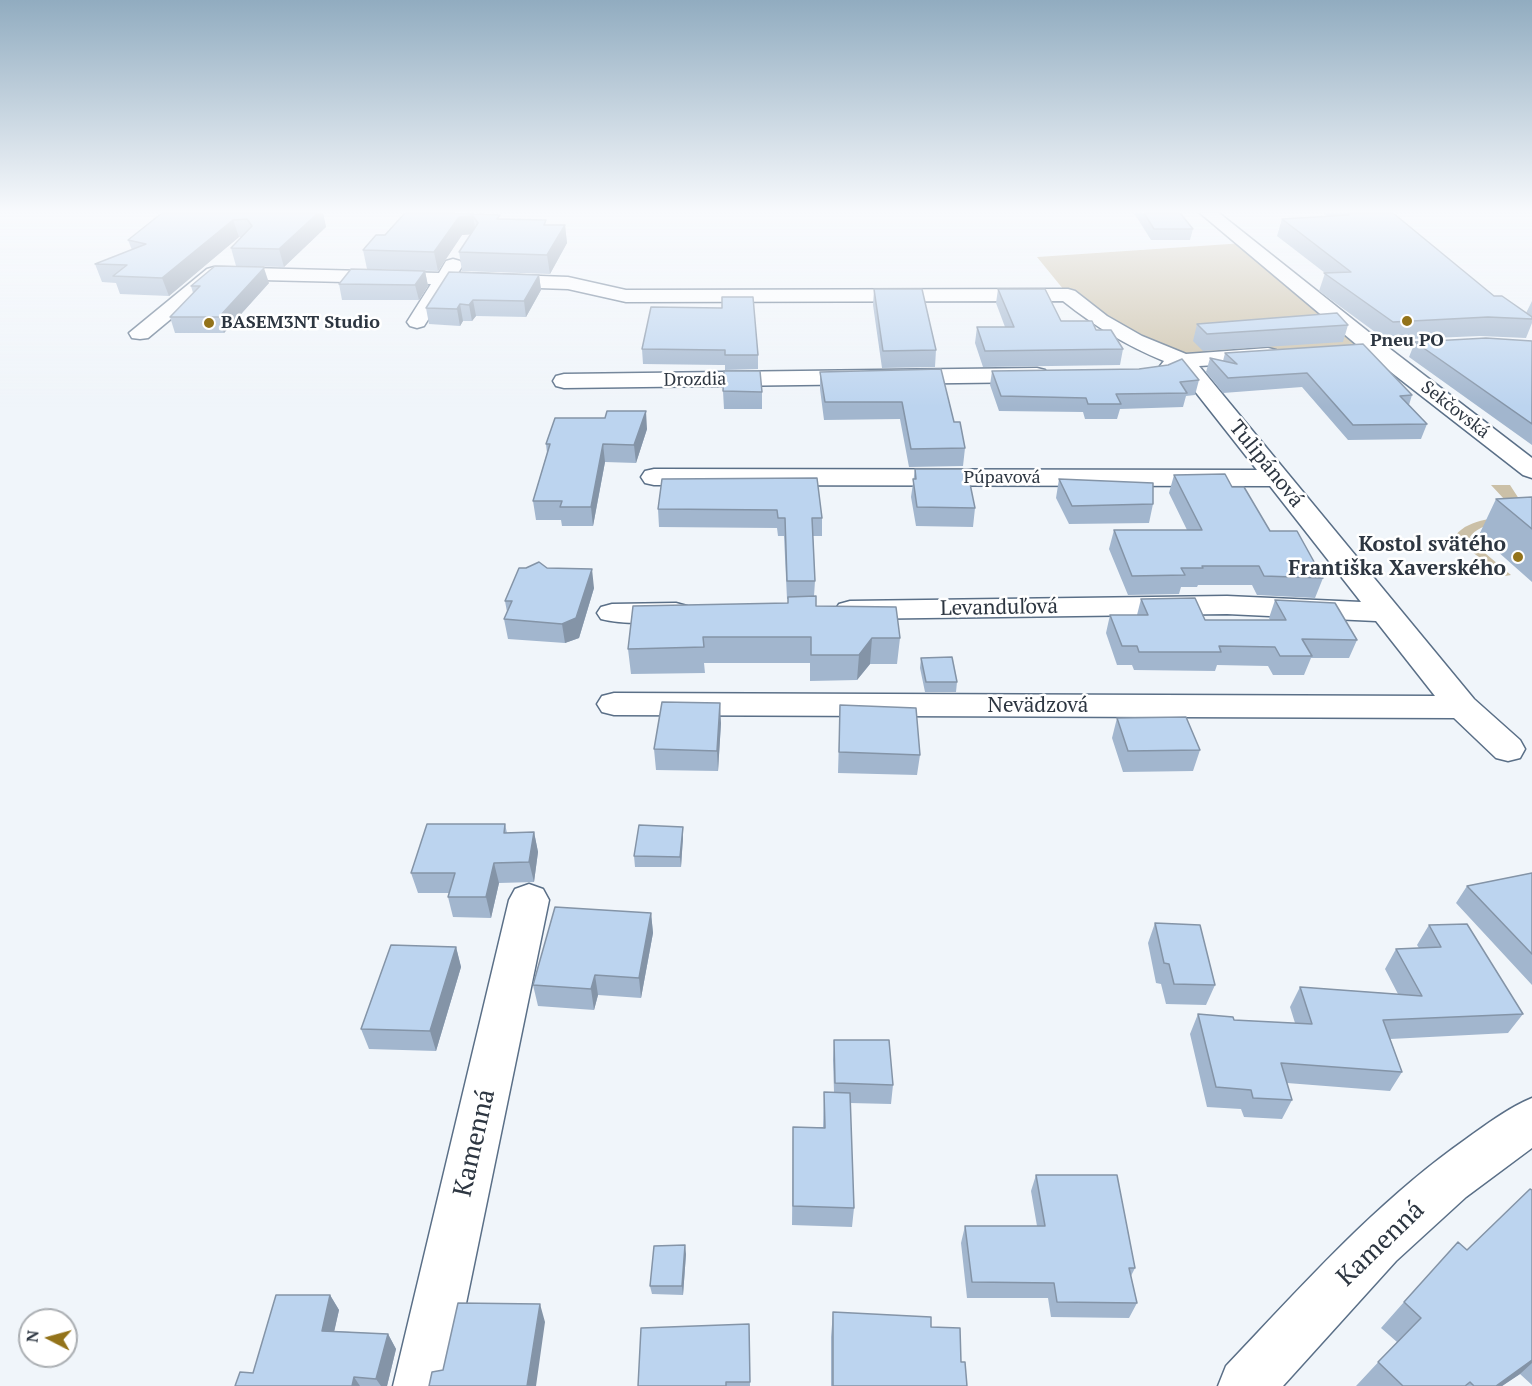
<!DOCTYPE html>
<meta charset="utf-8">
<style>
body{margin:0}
#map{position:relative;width:1532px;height:1386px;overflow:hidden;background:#f0f5fa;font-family:"PT Serif",serif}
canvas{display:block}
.north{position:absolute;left:18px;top:1308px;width:60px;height:60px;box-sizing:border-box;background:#fff;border:2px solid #abafb3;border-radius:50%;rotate:276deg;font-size:16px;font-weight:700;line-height:24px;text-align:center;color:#2d3641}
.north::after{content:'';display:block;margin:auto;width:21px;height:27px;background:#93731a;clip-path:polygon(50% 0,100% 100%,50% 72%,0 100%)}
</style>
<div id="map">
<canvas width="1532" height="1386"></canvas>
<div class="north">N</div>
</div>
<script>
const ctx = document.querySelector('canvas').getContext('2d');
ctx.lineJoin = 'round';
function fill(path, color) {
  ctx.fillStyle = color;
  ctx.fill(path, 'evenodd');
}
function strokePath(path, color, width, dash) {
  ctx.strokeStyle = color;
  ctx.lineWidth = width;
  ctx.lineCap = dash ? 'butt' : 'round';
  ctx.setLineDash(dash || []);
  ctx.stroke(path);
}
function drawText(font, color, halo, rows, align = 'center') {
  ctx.font = font + ' "PT Serif",serif';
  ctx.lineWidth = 5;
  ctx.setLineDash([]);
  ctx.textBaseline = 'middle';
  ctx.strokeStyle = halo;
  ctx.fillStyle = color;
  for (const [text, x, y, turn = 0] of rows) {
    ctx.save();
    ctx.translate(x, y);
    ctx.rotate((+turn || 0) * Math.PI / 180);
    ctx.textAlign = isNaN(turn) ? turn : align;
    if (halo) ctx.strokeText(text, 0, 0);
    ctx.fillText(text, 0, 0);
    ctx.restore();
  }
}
fill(new Path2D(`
 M1244,243L1377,350L1183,361L1068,295L1037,257Z
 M1491,485H1510L1532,519C1514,522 1480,521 1470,537L1473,543L1511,575L1505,576L1472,552L1456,535C1469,518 1500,518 1519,515Z`), '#cbc0a7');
const street = new Path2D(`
 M1200,213H1219L1385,345L1388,350L1385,355L1377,357L1369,355Z
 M453,259L460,261L463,265L458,273L568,277L626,290L1068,289L1075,291L1107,316L1142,336L1186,354L1268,348L1276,350L1279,355L1276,360L1268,362L1199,366L1474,699L1520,740L1525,749L1520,758L1508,761L1496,758L1454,718L614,715L602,712L597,704L602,696L614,693L1435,696L1376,621L1227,614L850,619L839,616L835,610L839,604L850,601L1227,596L1361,602L1270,486L654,485L645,483L641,477L645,471L654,469L1257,470L1179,371L1171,373L1163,371L1160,366L1164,361C1125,345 1096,327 1063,301L626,302L568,289L450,285L424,326L417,328L410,326L407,322L431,284L219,279L148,338L140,339L132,338L129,333L207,269L214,267L439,273L446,261Z
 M1037,368L1045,370L1048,375L1045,380L1037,382L564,388L556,386L553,381L556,376L564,374Z
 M676,603L687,606L691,612L687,618C664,624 624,625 601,619L597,613L601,607L612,604Z
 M529,884L543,889L549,900L449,1386H393L509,900L515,889Z
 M1532,1098V1148L1466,1197L1396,1261L1283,1386H1218L1226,1366C1302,1286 1375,1203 1466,1139C1487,1124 1508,1108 1532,1098Z`);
const secondary = new Path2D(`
 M1377,343L1385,345L1532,458V478L1523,475L1369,355L1366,350L1369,345Z`);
strokePath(street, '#5a6f87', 3);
strokePath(secondary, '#5a6f87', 3);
fill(street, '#fff');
fill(secondary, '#fff');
fill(new Path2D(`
 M162,213H323L326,227L284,267L236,266L231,248L241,237H239L169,296L120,294L116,283L102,282L95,264L132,250L128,240Z
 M450,213L547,225H565L567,243L550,274L462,271L459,252L471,234L462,235L438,271L367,269L363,250L385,235Z
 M1134,213H1180L1193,229L1190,240H1151Z
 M1323,213H1393L1494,296L1526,313L1532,301V323L1526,338L1480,336L1386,340L1319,291L1325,273L1277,236L1282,219L1327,216Z
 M425,271L428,286L419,300H342L339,284Z
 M539,275L541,290L526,317L476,316L472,321H463L460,326L429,324L426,308Z
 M269,283L224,333H175L170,317L193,293L191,286Z
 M874,289L936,350L935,367L882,368L873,305Z
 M998,289L1061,321L1123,349L1120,365L983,367L975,343L977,327H1005L996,303Z
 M651,307L758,355V369L725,370V365H720L643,364L642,349Z
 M1197,324L1348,325L1343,342L1203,351L1193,341Z
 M1532,341V445L1409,357L1415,342Z
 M1225,353L1412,395L1409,405L1427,424L1421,439L1348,440L1302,387L1223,393L1206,372L1210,358L1223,361Z
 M941,369L954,422L965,448L963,466L909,467L900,419L824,420L820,389V372Z
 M992,371L1199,380L1195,395L1186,396L1183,407L1120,409L1117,419H1085L1083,412L999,411L990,385Z
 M723,391L762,392V409H724Z
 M647,429L636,463L605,462L593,526H562L561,520H536L533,501L547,453L546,444Z
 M915,469L975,508L973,527L916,526L911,497Z
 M1174,475L1232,487L1270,531L1323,578L1315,598L1257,595L1252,585H1198L1197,587H1181L1179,594L1128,595L1109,549L1114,530H1187L1169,493Z
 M662,479L822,518V536H813L815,581L814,596L816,606L900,638L897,664H870L857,680L810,681V663H704L705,673L631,674L628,649L788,603V599H787L784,536H778L777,528L659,527L658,509Z
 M1059,479L1153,504L1149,523L1069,524L1056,498Z
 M1532,497V582L1479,535L1496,499Z
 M547,568L594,588L579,638L565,643L508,639L504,619L507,612L505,601Z
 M1141,599L1205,620H1270L1269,618L1275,600L1357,640L1349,658H1311L1304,675H1273L1268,666L1217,665L1215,671L1134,670L1132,665H1117L1106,633L1110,615H1137Z
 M921,658L957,682L956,692H925L920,668Z
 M840,705L920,755L917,775L838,773Z
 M1117,718L1200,750L1193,771L1123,772L1112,738Z
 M721,723L718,771L656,770L654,749Z
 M505,824L507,833L534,832L538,852L534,882L499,883L491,918L453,917L448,897L449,893H418L411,873Z
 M683,827V837L681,867H635L634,856Z
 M1532,873V985L1456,903L1467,886Z
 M651,913L653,933L641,998L598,995L594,1010L538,1006L533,985Z
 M1155,923L1215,985L1206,1005L1166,1004L1161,984L1156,983L1148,943Z
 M1429,925L1523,1014L1508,1033L1390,1039L1402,1072L1390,1091L1287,1083L1292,1100L1282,1119L1244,1117L1241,1109L1207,1107L1190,1034L1198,1014L1234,1020L1295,1023L1290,1007L1300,987L1398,994L1385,969L1396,949L1419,948L1417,945Z
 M456,947L461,967L436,1051L369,1049L361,1029Z
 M834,1040L893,1085L891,1104L850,1103L854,1208L852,1227L792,1225L793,1127H823L824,1092H834L833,1060Z
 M1036,1175L1135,1268L1131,1276L1137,1303L1129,1318L1051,1317L1048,1298H967L961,1243L965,1226H1037L1031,1191Z
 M1532,1190V1385L1520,1374L1502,1386H1356L1397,1342L1381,1328L1404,1302L1467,1250Z
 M686,1254L683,1295L652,1294L650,1286Z
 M330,1295L339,1310L334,1331L388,1334L396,1349L387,1386H235L253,1373Z
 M833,1312L931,1327L961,1362L967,1386H831V1337Z
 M749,1324L750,1386H638Z`), '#a2b6ce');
fill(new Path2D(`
 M318,213H323L326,227L284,267L279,249Z
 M473,216L476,234L462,235L438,271L434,252L459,217Z
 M233,220L239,237L169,296L162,278Z
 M565,225L567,243L550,274L547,255Z
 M264,268L269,283L224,333L219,317Z
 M425,271L428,286L419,300L415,285Z
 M539,275L541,290L526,317L524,301Z
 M473,300L476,316L472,321L469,305Z
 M460,304L463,321L460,326L457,309Z
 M646,411L647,429L636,463L634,445Z
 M603,444L605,462L593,526L591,507Z
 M592,569L594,588L579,638L565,643L562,624Z
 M872,638L870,664L857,680L859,655Z
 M720,703L721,723L718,771L717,751Z
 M683,827V837L681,867L680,857Z
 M534,832L538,852L534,882L529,862Z
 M494,863L499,883L491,918L486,897Z
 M651,913L653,933L641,998L639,978Z
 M456,947L461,967L436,1051L430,1031Z
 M595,975L598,995L594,1010L591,989Z
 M685,1245L686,1254L683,1295L682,1286Z
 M330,1295L339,1310L331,1346L322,1331Z
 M540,1304L545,1322L536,1386H527Z
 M388,1334L396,1349L387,1386H381L376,1379Z
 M1532,1360V1363L1520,1374L1502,1386H1496Z
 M354,1377L360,1386H352Z`), '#8494a7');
const building = new Path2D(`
 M162,213H318L279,249L231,248L252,226L247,219L233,220L162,278L113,276L127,265L95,264L146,244L128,240Z
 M405,213H450L500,215L497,219L546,220L544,225H565L547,255L459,252L478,223L473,216L459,217L434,252L363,250L376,235H385Z
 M1144,213H1180L1193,229H1154Z
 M1347,213H1393L1494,296H1502L1532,317V319L1488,317L1393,322L1324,273L1351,272L1282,219L1349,215Z
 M215,266L264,267V268L219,317H170L200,286H191Z
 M351,269L425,271L415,285L339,284Z
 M449,272L539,275L524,301L473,300L469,305L460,304L457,309L426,308Z
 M874,289H922L936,350L883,351Z
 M998,289H1045L1061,321H1092L1096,330H1111L1123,349L985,351L977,327H1014Z
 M722,297H753L758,355H725V350H720L642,349L651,307L722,308Z
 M1337,313L1348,325L1207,334L1197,324Z
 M1486,338L1532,341V424L1415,342Z
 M1363,344L1412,395L1400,396L1427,424L1353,425L1307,373L1228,378L1210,358L1237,364L1225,353Z
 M1182,359L1199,380L1180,382L1187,393L1116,394L1121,404H1088L1086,398L1001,396L992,371L1139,369L1168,365Z
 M941,369L954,422H960L965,448L911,449L902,402H825L820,372Z
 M724,371H760L762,392L723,391Z
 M607,411H646L634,445L603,444L591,507H560L562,501H533L550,444H546L555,418H605Z
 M915,469H967L975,508L917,507L913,479H916Z
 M1225,474L1232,487H1244L1270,531H1297L1323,578L1264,576L1259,566H1202L1203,568H1181L1185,575L1132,576L1114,530H1202L1174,475Z
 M817,478L822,518H812L815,581H787L785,518H778L777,510L658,509L662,479Z
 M1059,479L1153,483V504L1072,506Z
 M1532,497V529L1496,499Z
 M539,562L547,568L592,569L576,618L562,624L504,619L512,601H505L519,568H526Z
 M816,596V606L896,607L900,638H872L859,655H811V637H703L704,647L628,649L633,606L788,603V597Z
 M1195,598L1205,620H1286L1275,600L1335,603L1357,640L1302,639L1312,656H1280L1275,647L1219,646L1221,652H1139L1137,646H1122L1110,615H1148L1141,599Z
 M952,657L957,682H926L921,658Z
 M662,702L720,703L717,751L654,749Z
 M840,705L916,708L920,755L839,752Z
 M1186,717L1200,750L1128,751L1117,718Z
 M427,824H505L504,833L534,832L529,862L494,863L486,897H448L455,873H411Z
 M639,825L683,827L680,857L634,856Z
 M1532,873V954L1467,886Z
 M555,907L651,913L639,978L595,975L591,989L533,985Z
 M1155,923L1200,925L1215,985L1174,984L1169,964L1164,963Z
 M1467,924L1523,1014L1383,1020L1402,1072L1281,1063L1292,1100L1253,1098L1251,1090L1216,1087L1198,1014L1233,1017L1234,1020L1312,1024L1300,987L1422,996L1396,949L1441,947L1429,925Z
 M391,945L456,947L430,1031L361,1029Z
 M834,1040H889L893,1085L835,1083Z
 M824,1092L850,1093L854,1208L793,1206V1127L825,1128Z
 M1036,1175H1117L1135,1268H1129L1137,1303L1057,1302L1054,1283L972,1282L965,1226H1045Z
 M1530,1189L1532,1190V1360L1496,1386H1474L1470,1382L1465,1386H1403L1378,1362L1421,1318L1404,1302L1458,1242L1467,1250Z
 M685,1245L682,1286H650L654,1246Z
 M276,1295H330L322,1331L388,1334L376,1379L354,1377L352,1386H235L240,1372L253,1373Z
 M458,1303L540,1304L527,1386H429L432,1372L443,1370Z
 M833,1312L931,1317V1327L960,1328L961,1362H965L967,1386H833Z
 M749,1324L750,1382H726V1386H638L641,1328Z`);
fill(building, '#bcd4ef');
strokePath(building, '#8494a7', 1.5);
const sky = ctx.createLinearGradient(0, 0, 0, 407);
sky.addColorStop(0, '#91acc0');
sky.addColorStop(0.52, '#f8fafd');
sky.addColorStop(1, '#f8fafd00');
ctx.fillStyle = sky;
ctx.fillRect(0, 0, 1532, 407);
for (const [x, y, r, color] of [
 [1407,321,6,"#93731a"],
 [209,323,6,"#93731a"],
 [1518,557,6,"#93731a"]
]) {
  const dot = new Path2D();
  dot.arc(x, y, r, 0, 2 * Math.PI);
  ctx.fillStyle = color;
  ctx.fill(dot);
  strokePath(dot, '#fff', 2);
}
drawText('bold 18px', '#2d3641', '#fff', [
 ["BASEM3NT Studio",221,323],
 ["Pneu PO",1407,341,"center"]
], 'left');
drawText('18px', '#2d3641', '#fff', [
 ["Drozdia",695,380,-1],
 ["Sekčovská",1455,410,38],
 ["Púpavová",1002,478]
]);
drawText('21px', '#2d3641', '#fff', [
 ["Tulipánová",1266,464,51],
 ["Levanduľová",999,608,-1],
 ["Nevädzová",1038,706]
]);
drawText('bold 21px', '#2d3641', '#fff', [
 ["Kostol svätého",1506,545],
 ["Františka Xaverského",1506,569]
], 'right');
drawText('26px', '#2d3641', '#fff', [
 ["Kamenná",475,1143,-77],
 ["Kamenná",1381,1244,-44]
]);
</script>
